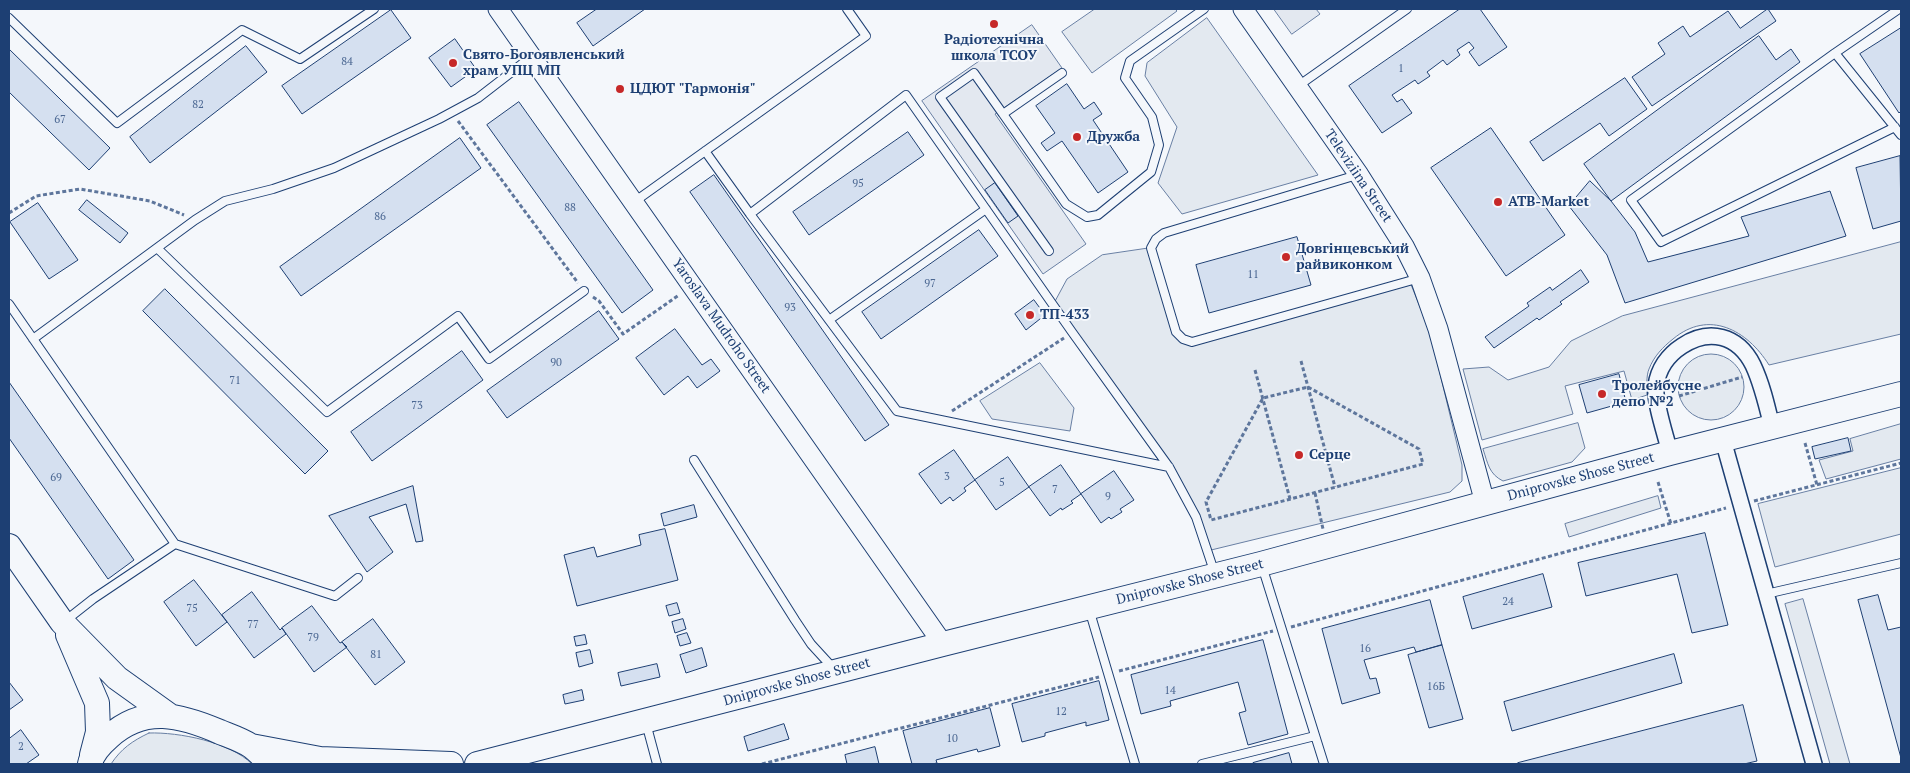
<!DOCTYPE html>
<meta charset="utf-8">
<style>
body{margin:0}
#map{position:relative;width:1910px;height:773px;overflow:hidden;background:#f4f7fb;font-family:"PT Serif",serif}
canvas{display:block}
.frame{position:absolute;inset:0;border:10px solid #1d3f73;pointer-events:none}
</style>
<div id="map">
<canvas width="1910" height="773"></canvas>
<div class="frame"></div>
</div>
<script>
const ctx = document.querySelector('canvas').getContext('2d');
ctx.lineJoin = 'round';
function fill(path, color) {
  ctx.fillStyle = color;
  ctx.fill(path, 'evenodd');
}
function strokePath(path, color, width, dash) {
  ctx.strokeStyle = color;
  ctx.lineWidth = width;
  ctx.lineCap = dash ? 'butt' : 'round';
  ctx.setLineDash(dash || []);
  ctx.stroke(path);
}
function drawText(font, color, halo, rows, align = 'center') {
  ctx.font = font + ' "PT Serif",serif';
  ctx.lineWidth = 4;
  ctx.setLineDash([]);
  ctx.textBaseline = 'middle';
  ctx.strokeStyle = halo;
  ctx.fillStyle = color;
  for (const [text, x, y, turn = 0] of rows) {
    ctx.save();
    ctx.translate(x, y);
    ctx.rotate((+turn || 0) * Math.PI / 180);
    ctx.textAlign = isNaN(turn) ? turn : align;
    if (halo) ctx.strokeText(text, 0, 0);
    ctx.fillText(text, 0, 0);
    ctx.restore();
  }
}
const green = new Path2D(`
 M1095,9H1175L1177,11L1092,73L1062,32Z
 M1207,18L1318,175L1182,214L1158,183L1177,127L1145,76L1147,63Z
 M1901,242V334L1769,365C1747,330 1709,309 1673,339C1663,347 1654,356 1649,369C1646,376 1647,387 1647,395L1632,400L1624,371L1565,386L1573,414L1482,440L1463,369L1489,367L1508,380L1549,367L1571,341L1622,316Z
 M1151,248L1176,332L1192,342L1410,282L1430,332L1462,465V481L1450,492L1207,551L1196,517L1169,467L1053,305L1067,279L1102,255Z
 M1678 387a33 33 0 1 1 66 0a33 33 0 1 1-66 0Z
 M1040,363L1074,408L1070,431L992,419L980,401Z
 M1578,423L1585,448L1572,462L1503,481C1489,474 1488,464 1483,449Z
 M1901,424V459L1826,479L1819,460L1853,451L1850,439Z
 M1901,468V534L1775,567L1758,504Z
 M1658,496L1661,508L1569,537L1565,524Z
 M1803,599L1850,764H1830L1785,604Z
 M149,733C179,732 230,742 252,764H111C121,749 132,741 149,733Z`);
fill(green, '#e3e9f0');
strokePath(green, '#687fa3', 1);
const parking = new Path2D(`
 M1274,9H1316L1320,14L1292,34Z
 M1032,25L1062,68L995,114L1086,244L1043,274L922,101Z`);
fill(parking, '#e3e8f0');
strokePath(parking, '#687fa3', 1);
const building = new Path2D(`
 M597,9H645L593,46L577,23Z
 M1460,9H1480L1507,47L1479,66L1469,52L1474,48L1469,42L1457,50L1460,55L1447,65L1443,60L1427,72L1430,76L1418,84L1415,80L1392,95L1397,102L1402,99L1412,113L1382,133L1349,86Z
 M1768,9L1776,21L1652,106L1632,77L1665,54L1658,43L1683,26L1690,37L1728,11L1740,28Z
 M391,10L411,38L302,114L282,86Z
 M1901,28V111L1899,113L1860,54Z
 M1759,36L1776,60L1791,49L1800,62L1611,201L1584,164Z
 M455,39L476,69L451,87L429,58Z
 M246,46L267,72L150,163L130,137Z
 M9,49L110,148L89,170L9,92Z
 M1625,78L1647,109L1609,136L1600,123L1543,161L1530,142Z
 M1067,84L1084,109L1094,102L1102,114L1093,120L1128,172L1098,193L1062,141L1047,151L1041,143L1055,133L1036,106Z
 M519,102L653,290L622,313L487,125Z
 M1491,128L1565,235L1506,276L1431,168Z
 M908,132L924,155L809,235L793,212Z
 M460,138L481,168L301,296L280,267Z
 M1900,156L1901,221L1873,229L1856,168Z
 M714,175L889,425L865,441L690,192Z
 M1590,181L1611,201L1635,232L1648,262L1749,236L1741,217L1830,191L1846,236L1625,303L1607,255L1569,206Z
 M995,183L1018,216L1008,223L985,190Z
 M87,200L128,233L120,243L79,210Z
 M38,203L78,260L49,279L10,222Z
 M979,230L998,256L881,339L862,312Z
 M1297,237L1311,285L1209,313L1196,265Z
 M1581,270L1589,282L1560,302L1562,304L1539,320L1537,318L1494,348L1485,337L1529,306L1527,303L1550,287L1552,290Z
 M165,289L328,451L305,474L143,311Z
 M1034,300L1045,315L1026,330L1015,314Z
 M599,311L619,339L507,418L487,391Z
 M675,329L702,365L711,359L720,371L697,388L688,376L664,395L636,358Z
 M462,351L483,380L372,461L351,432Z
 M1619,374L1626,402L1587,413L1579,385Z
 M9,382L134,560L108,579L9,438Z
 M1848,438L1851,451L1815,459L1812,447Z
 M954,450L975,480L964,488L966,491L953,501L950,497L941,504L919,474Z
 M1008,457L1029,487L996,510L975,480Z
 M1061,465L1081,494L1071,501L1073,503L1062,510L1061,508L1050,516L1029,487Z
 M1114,471L1134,500L1120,509L1122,512L1111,519L1109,517L1101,523L1081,494Z
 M413,486L423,541L416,542L406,504L369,517L393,552L367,572L329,516Z
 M694,505L697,517L664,526L661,514Z
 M665,529L678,580L577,606L564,555L594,547L597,557L641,545L639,535Z
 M1705,533L1728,625L1692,633L1677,574L1586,596L1578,563Z
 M1543,574L1552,607L1472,629L1463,597Z
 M194,580L227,622L196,646L164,602Z
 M252,592L280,630L282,628L286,634L254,658L222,615Z
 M1878,595L1888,630L1901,627V758L1858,600Z
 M1430,600L1442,645L1416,652L1414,647L1364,660L1370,679L1376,678L1380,693L1342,704L1322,629Z
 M677,603L680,613L669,616L666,606Z
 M312,606L340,643L342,642L347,647L314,672L282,628Z
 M373,619L405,662L375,685L342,642Z
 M683,619L686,629L675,633L672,622Z
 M687,633L691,643L680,646L677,636Z
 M585,635L587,644L576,646L574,637Z
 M1263,640L1288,734L1248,745L1239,713L1246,711L1238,682L1170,701L1171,706L1141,714L1131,675Z
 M1442,645L1463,719L1429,728L1408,655Z
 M702,648L707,666L686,673L680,655Z
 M590,650L593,663L579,667L576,653Z
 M1674,654L1682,683L1512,731L1504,702Z
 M657,664L660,677L621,686L618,673Z
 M1099,681L1109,720L1086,726V722L1045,733V736L1022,742L1012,704Z
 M9,682L23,700L9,710Z
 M582,690L584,700L565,704L563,695Z
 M1743,705L1757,761L1744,764H1519L1518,763Z
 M990,708L1000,746L978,752L977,749L936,760L937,763L932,764H912L903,731Z
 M784,724L789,739L748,751L744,737Z
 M21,730L39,755L26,764H9V739Z
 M875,747L879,764H847L845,755Z
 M1289,753L1292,764H1253V763Z`);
fill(building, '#d5e0f0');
strokePath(building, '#1d3f73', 1);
const service = new Path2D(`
 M9,18L117,123L242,30L300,59L374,9
 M1835,53L1899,9
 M1062,73L1003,114L1066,204L1087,217L1098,215L1151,172L1159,145L1152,117L1125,78L1130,61L1204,9
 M1298,86L1407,9
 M1003,114L974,73L940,97L1049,251
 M1895,127L1661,242L1631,200L1835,53L1901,135
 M705,151L750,214
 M1357,175L1164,233L1156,239L1151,248L1176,332L1183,339L1192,342L1420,278
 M634,202L866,36L847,9
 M157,248L327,412L458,316L489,359L584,291
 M9,304L175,544L93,599L65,621
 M829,320L986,209
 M33,339L195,220L225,201L273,189L334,168L439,119L478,98L531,57
 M694,460L795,620L811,644L833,668
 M1169,467L897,411L750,214L906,95L1072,332L1169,467L1196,517L1215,574
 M175,544L335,596L358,578
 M1262,566L1324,764
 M1766,594L1901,563
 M1089,609L1135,764
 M646,723L657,764
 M1202,764L1315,736`);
const minor = new Path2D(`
 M1723,440L1814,764
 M1670,453C1666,436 1654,402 1656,386C1658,369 1668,355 1682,346C1709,328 1738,335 1753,365C1762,384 1767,406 1772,427`);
const tertiary = new Path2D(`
 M498,9L943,644
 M1243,9L1359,175L1404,246L1420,278L1438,329L1485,503`);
const primary = new Path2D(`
 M9,546L62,622L117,678L170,716
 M68,635L97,703L98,732L92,755
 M251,746L320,759L451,764
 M90,764C92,753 101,744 109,737C144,705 181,715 220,732C230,736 242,740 251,746C258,751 264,758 271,764
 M477,764L943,644L1261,564L1670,453L1901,394`);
strokePath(service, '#1d3f73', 10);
strokePath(minor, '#1d3f73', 18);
strokePath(tertiary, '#1d3f73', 21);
strokePath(primary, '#1d3f73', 26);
strokePath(new Path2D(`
 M458,121L578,283
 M9,213L36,196L80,189L150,201L184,215
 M593,297L599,301L623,334L679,295
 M1301,361L1335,487
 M1255,370L1290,499
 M1308,387L1419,449L1423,464L1211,520L1206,502L1263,398Z
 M1679,396L1742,377
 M952,411L1064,338
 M1805,443L1817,485
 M1658,482L1671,524
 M1315,493L1323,529
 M1754,501L1901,463
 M1291,627L1726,508
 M1119,671L1273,631
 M762,764L1099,677`), '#5e769c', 3, [4, 2.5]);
strokePath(service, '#f4f7fb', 8);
strokePath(minor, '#f4f7fb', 15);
strokePath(tertiary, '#f4f7fb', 19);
strokePath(primary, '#f4f7fb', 24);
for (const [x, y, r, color] of [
 [994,24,5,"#c62828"],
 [453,63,5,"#c62828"],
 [620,89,5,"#c62828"],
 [1077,137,5,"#c62828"],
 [1498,202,5,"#c62828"],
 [1286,257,5,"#c62828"],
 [1030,315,5,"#c62828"],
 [1602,394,5,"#c62828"],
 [1299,455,5,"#c62828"]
]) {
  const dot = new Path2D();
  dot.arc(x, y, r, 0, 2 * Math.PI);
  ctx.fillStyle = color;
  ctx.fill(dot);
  strokePath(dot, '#f4f7fb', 2);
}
drawText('11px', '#4b6792', null, [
 ["84",347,62],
 ["1",1401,69],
 ["82",198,105],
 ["67",60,120],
 ["95",858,184],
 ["88",570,208],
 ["86",380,217],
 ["11",1253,275],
 ["97",930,284],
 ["93",790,308],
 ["90",556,363],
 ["71",235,381],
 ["73",417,406],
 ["3",947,477],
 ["69",56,478],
 ["5",1002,483],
 ["7",1055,490],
 ["9",1108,497],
 ["24",1508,602],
 ["75",192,609],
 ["77",253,625],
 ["79",313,638],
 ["16",1365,649],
 ["81",376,655],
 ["16Б",1436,687],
 ["14",1170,691],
 ["12",1061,712],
 ["10",952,739],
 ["2",21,747]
]);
drawText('bold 14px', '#1d3f73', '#f4f7fb', [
 ["Радіотехнічна",994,40,"center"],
 ["школа ТСОУ",994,56,"center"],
 ["Свято-Богоявленський",463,55],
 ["храм УПЦ МП",463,71],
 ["ЦДЮТ \"Гармонія\"",630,89],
 ["Дружба",1087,137],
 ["ATB-Market",1508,202],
 ["Довгінцевський",1296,249],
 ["райвиконком",1296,265],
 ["ТП-433",1040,315],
 ["Тролейбусне",1612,386],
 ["депо №2",1612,402],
 ["Серце",1309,455]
], 'left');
drawText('14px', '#1d3f73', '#f4f7fb', [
 ["Televiziina Street",1358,176,56],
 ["Yaroslava Mudroho Street",721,326,55],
 ["Dniprovske Shose Street",1581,477,-15],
 ["Dniprovske Shose Street",1190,582,-14],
 ["Dniprovske Shose Street",797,682,-15]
]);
</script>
